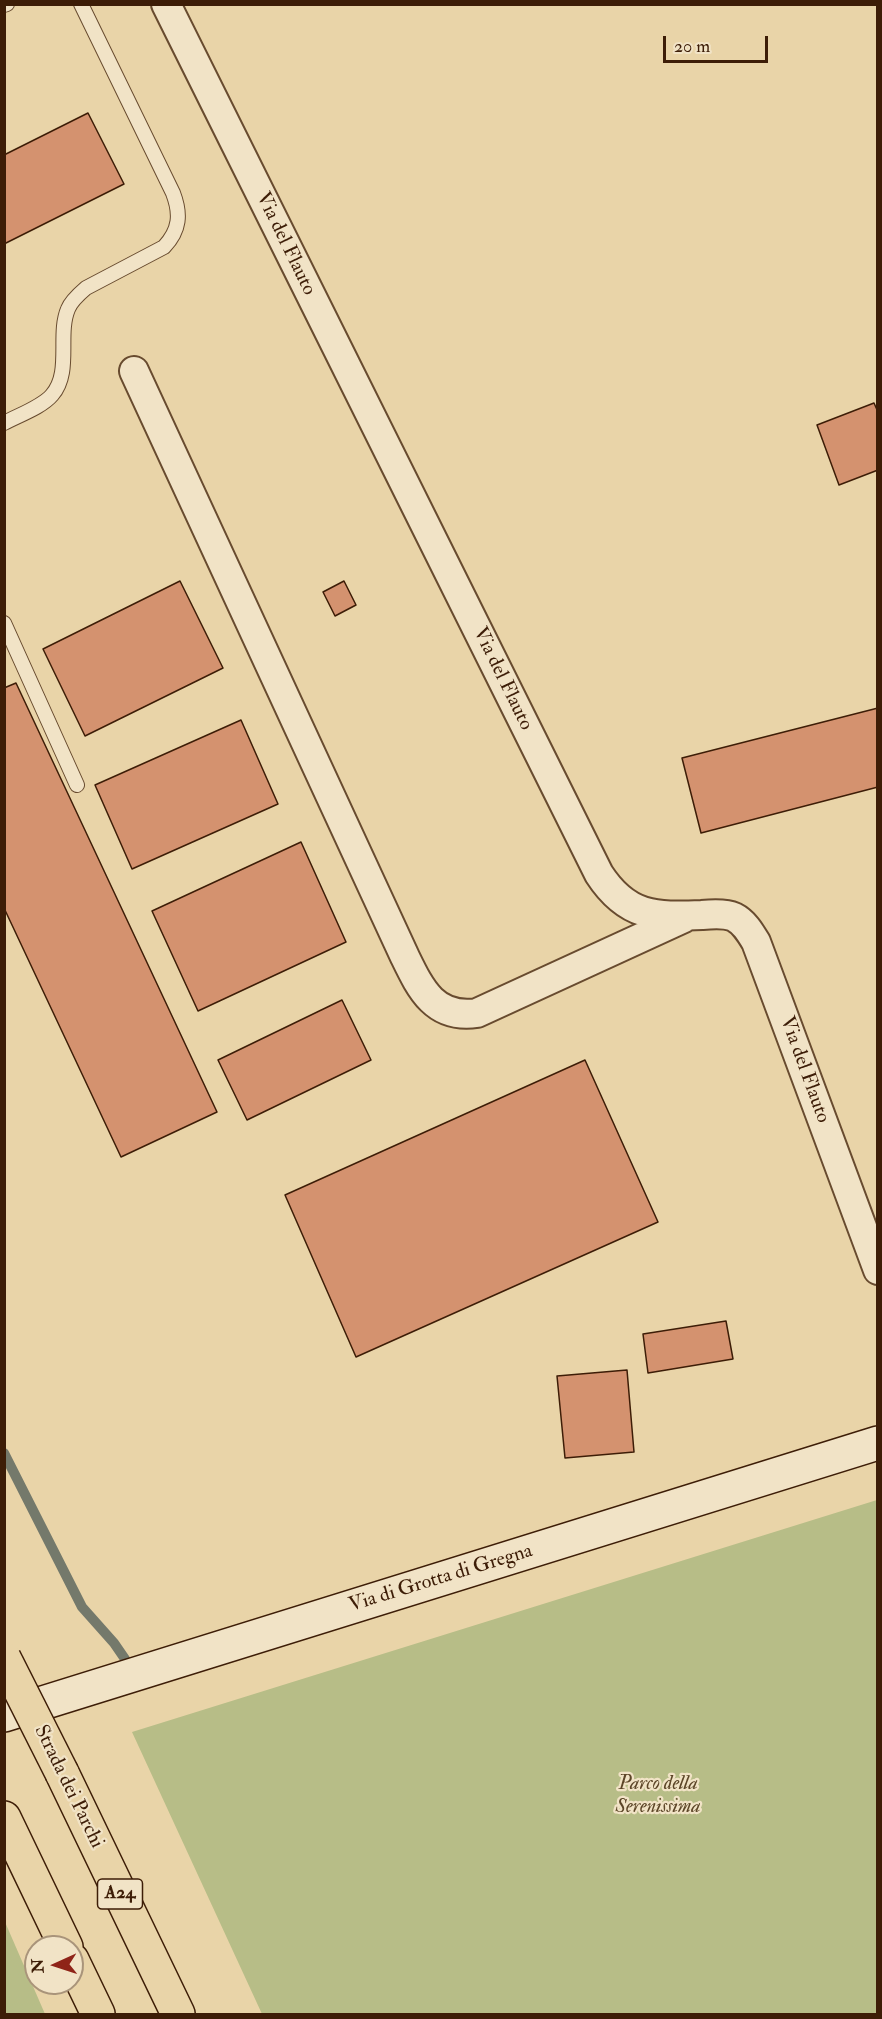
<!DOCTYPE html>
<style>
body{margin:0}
#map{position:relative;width:882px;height:2019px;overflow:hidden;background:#e9d4a8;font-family:"IM FELL Double Pica",serif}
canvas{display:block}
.frame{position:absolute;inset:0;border:6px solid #3d1d07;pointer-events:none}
.north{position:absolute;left:24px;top:1935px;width:60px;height:60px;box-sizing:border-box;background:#f1e3c6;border:2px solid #a9947a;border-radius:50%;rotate:267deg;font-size:16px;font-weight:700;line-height:24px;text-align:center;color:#3d1d07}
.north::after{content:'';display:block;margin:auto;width:21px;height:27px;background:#8f2418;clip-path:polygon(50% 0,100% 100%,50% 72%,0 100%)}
.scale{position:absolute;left:663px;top:36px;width:105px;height:27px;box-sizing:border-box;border:3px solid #3d1d07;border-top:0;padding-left:8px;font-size:18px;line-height:21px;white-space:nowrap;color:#3d1d07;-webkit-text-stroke:4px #f1e3c6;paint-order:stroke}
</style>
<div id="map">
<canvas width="882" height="2019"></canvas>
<div class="frame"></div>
<div class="north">N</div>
<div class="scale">20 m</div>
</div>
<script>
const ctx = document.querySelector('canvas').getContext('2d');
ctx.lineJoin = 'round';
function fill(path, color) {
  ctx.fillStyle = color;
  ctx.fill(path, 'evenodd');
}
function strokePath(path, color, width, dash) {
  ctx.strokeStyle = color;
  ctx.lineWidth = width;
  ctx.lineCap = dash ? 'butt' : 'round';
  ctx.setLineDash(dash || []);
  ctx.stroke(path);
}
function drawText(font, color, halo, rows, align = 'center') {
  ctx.font = font + ' "IM FELL Double Pica",serif';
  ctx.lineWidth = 4.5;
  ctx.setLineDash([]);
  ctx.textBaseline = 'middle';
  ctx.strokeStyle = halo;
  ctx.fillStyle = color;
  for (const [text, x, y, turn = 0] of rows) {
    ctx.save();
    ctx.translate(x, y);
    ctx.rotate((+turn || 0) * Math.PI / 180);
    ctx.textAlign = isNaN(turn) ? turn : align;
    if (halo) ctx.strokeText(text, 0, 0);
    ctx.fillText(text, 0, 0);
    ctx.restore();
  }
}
fill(new Path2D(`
 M877,1500V2014H262L132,1732Z
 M4,1922H5L45,2014H5Z`), '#b7bd87');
strokePath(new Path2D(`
 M4,1453L82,1607L114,1643L125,1659`), '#74796b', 10);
const building = new Path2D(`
 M88,113L124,184L4,244V155Z
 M874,403L878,412V470L839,485L817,425Z
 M180,581L223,668L85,736L43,649Z
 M344,581L356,605L335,616L323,592Z
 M16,683L217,1112L121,1157L4,908V688Z
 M878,708V787L701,833L682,758Z
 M241,720L278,804L132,869L95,785Z
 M301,842L346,942L198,1011L152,911Z
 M342,1000L371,1060L247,1120L218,1060Z
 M585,1060L658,1222L356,1357L285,1195Z
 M726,1321L733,1359L648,1373L643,1334Z
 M627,1370L634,1452L565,1458L557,1376Z`);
fill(building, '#d4926f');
strokePath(building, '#3d1d07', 1.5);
const lane = new Path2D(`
 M4,5L7,4
 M4,423C19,415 42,407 52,395C72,372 57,335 68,309C71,301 79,294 86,288L164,247C180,230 181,214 173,193L81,4
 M4,623L77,785`);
const street = new Path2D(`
 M166,4L599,874C627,917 655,917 702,915C712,914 725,913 734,917C744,922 750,932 756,942L878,1270
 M134,371L405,957C421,990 435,1019 477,1013L684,918`);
const secondary = new Path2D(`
 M4,1715L878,1443`);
const highway = new Path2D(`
 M62,1773L178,2014
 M4,1818L66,1947
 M72,1960L98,2014`);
strokePath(lane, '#684b2f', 16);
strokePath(street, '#684b2f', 32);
strokePath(secondary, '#3d1d07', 36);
strokePath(highway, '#3d1d07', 36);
strokePath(lane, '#f1e3c6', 14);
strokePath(street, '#f1e3c6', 28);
strokePath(secondary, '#f1e3c6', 33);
strokePath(highway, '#e9d4a8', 33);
const highwayBridge = new Path2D(`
 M4,1658L62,1773`);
strokePath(highwayBridge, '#3d1d07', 36, []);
strokePath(highwayBridge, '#e9d4a8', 33);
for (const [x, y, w] of [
 [120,1894,45]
]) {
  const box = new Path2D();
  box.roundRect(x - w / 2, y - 15, w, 30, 4.5);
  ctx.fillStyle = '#f1e3c6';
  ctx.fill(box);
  strokePath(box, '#3d1d07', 1.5);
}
drawText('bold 18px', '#3d1d07', null, [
 ["A24",120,1894]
]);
drawText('20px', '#3d1d07', '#f1e3c6', [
 ["Via del Flauto",285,244,64],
 ["Via del Flauto",502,679,64],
 ["Via del Flauto",804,1070,70],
 ["Via di Grotta di Gregna",441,1579,-17],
 ["Strada dei Parchi",68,1787,64]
]);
drawText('italic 20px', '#5c4527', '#f1e3c6', [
 ["Parco della",658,1785],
 ["Serenissima",658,1808]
]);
</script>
